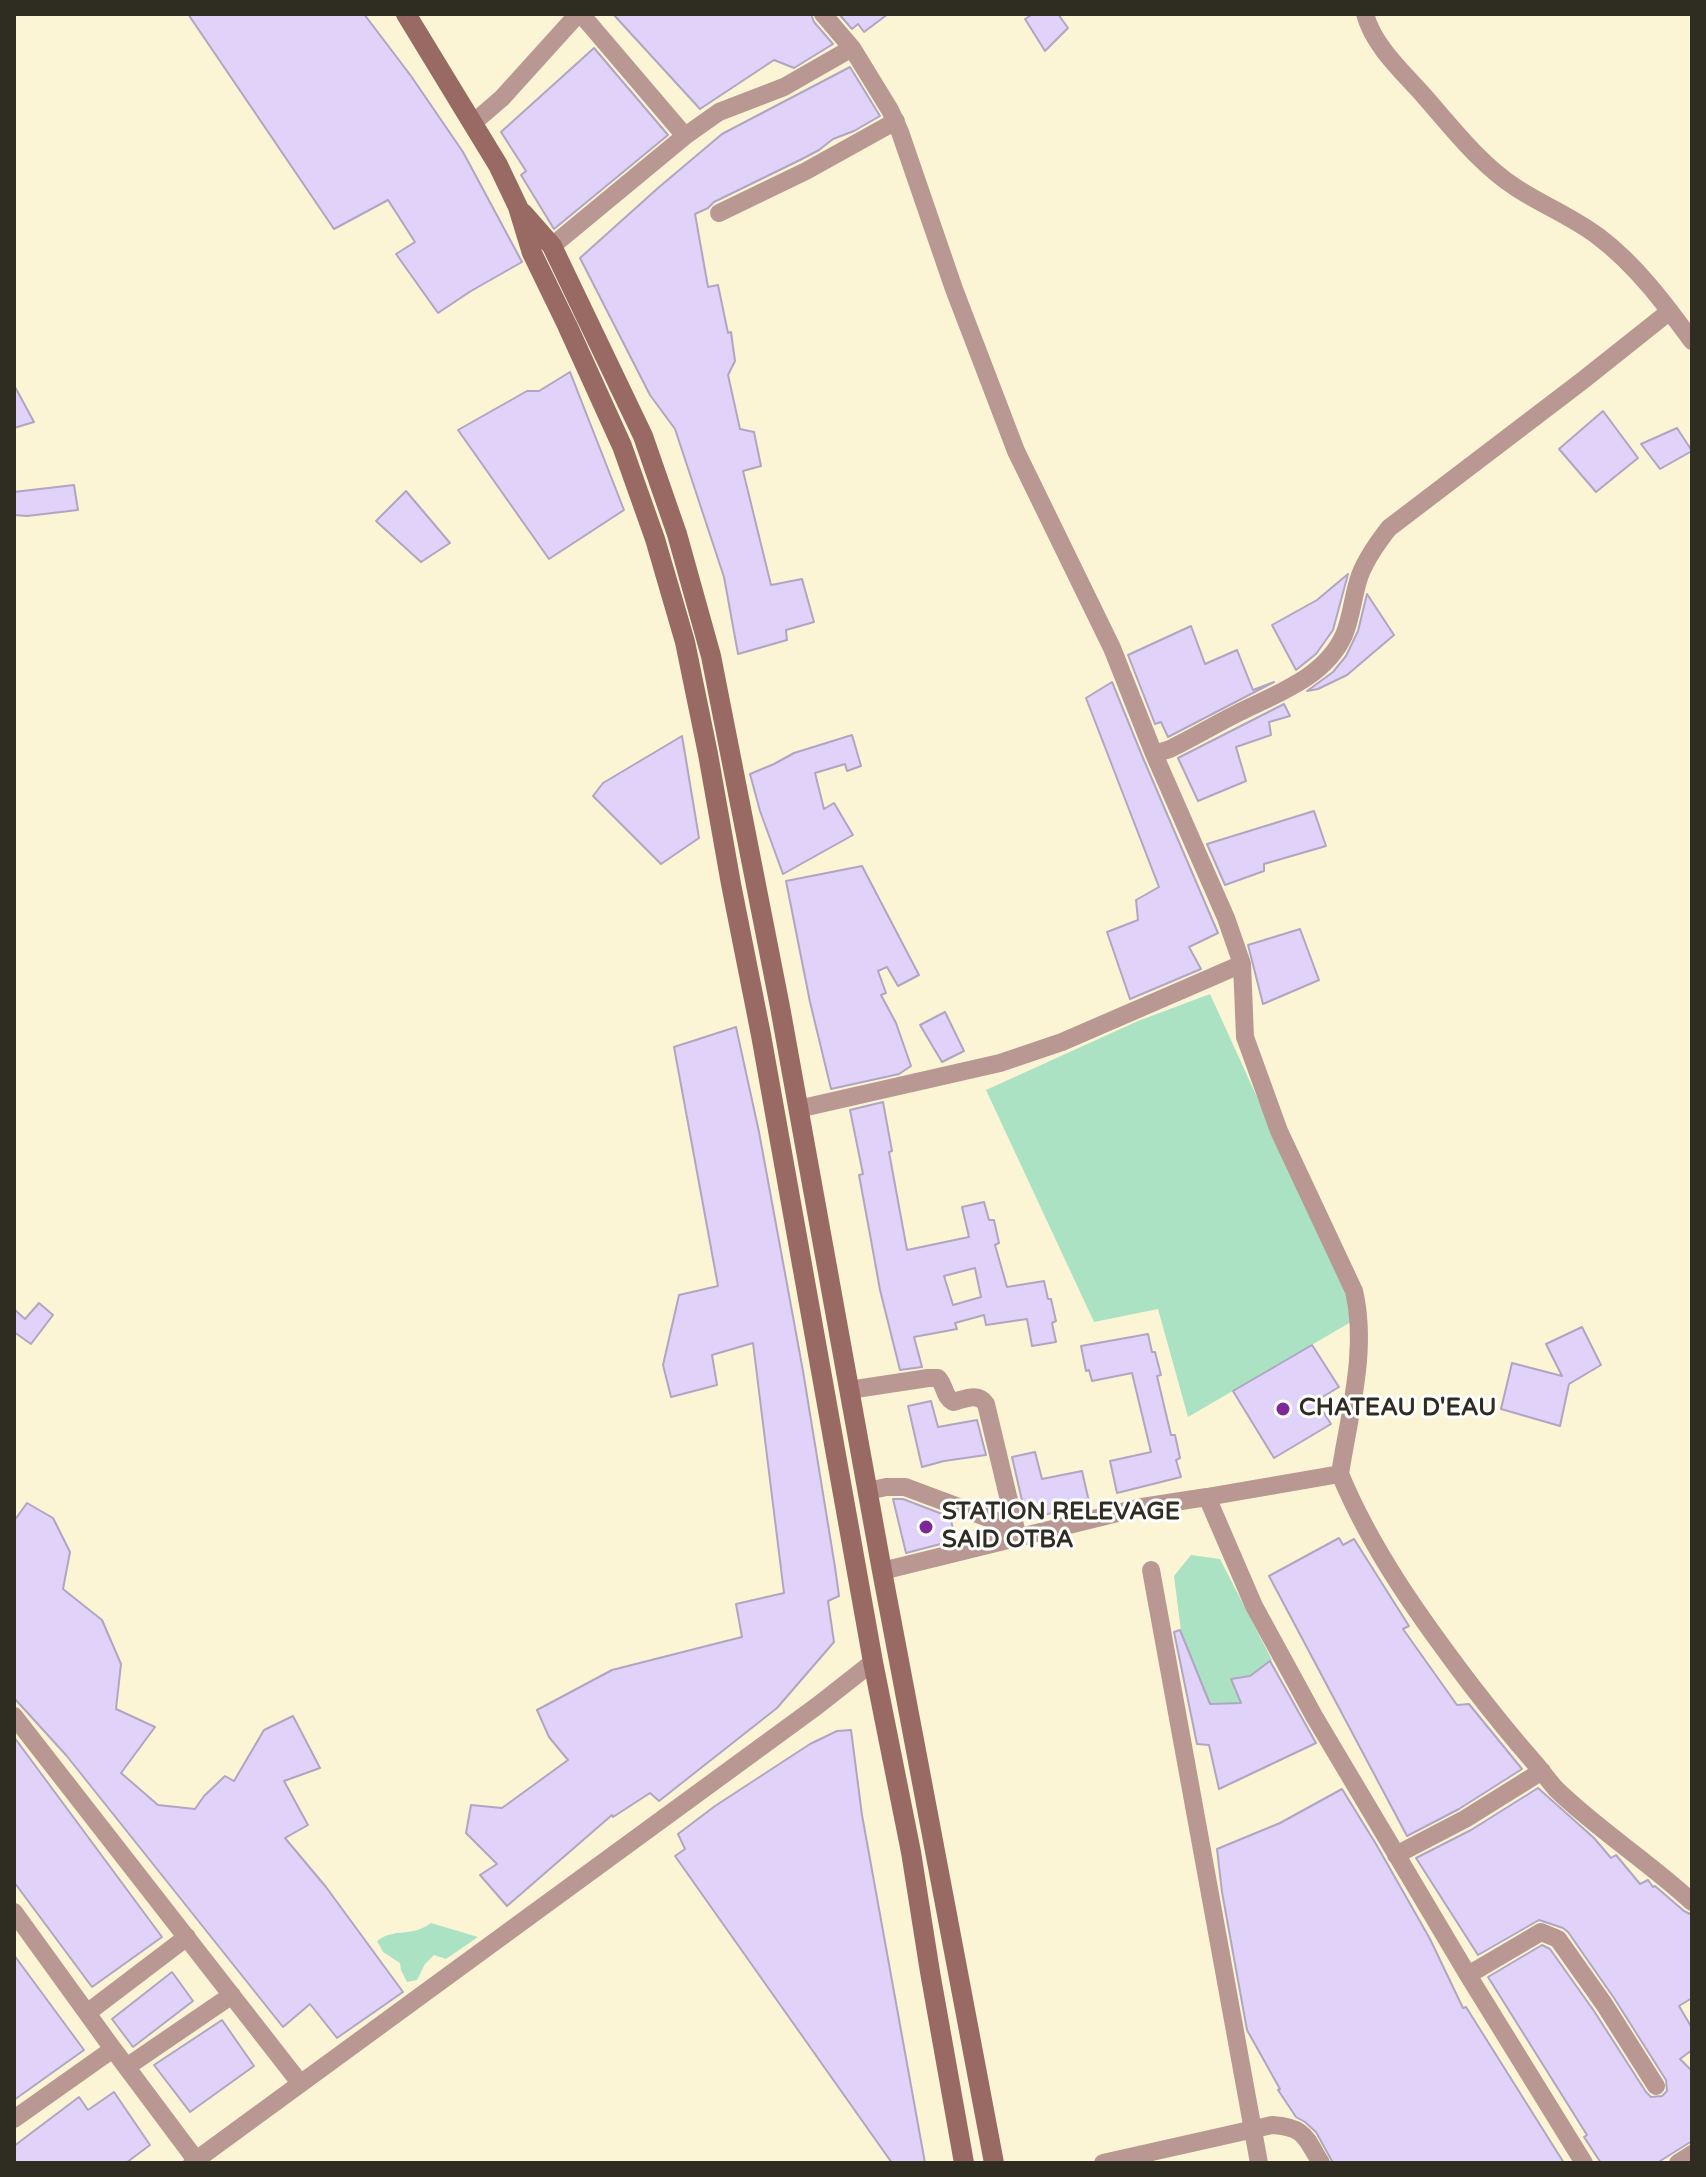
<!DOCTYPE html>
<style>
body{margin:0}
#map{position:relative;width:1706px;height:2177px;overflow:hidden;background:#fbf5d6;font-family:"Varela Round",sans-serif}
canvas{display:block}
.frame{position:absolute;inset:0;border:16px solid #2f2c21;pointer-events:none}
</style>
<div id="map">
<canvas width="1706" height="2177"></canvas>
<div class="frame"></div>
</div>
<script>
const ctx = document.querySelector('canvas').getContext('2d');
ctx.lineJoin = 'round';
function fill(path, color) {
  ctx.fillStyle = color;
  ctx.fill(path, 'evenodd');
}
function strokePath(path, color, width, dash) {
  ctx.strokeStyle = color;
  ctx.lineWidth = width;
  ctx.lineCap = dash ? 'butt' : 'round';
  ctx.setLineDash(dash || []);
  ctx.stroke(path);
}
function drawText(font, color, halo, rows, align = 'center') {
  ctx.font = font + ' "Varela Round",sans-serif';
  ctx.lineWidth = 6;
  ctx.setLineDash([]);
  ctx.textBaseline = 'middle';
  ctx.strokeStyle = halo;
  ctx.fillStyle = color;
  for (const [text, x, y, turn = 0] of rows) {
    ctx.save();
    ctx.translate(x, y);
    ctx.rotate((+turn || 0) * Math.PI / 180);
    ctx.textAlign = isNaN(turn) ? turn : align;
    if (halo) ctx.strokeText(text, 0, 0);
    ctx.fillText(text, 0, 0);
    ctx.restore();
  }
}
fill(new Path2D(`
 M1210,994L1355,1312L1351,1322L1188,1417L1158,1309L1094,1322L986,1090L1138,1021Z
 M1191,1555L1220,1559L1272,1660L1250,1676L1241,1703L1210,1704L1181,1631L1174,1576Z
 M431,1923L478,1937L446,1959L434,1955L425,1964L417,1980L407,1982L401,1970L400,1963L383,1952L377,1941C395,1927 411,1938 431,1923Z`), '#abe2c4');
const building = new Path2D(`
 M188,14H364L411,76L463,152L522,262L471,291L438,313L396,254L415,242L388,200L334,229Z
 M613,14H811L814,22L833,44L794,68L774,60L700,109Z
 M839,14H888L864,32L858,24L852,29Z
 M1033,14H1058L1068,28L1045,51L1025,19Z
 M594,48L668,135L554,229L521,175L526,171L501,132Z
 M850,67L880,116L854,131L833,139L819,150L800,160L714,202L708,208L695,214L708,287L718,285L728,333L731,332L735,361L728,375L740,429L754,432L761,466L743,471L771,585L802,579L814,622L786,630L787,640L738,654L724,577L675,429L650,395L580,258L658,188L722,134Z
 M570,372L624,510L549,559L458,430L527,391H539Z
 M14,385L34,422L14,428Z
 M1603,411L1638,458L1596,492L1559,449Z
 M1677,428L1692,451L1660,469L1641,444Z
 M74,485L78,510L27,516L14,515V492Z
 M406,491L450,543L421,562L376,521Z
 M1348,574L1333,630L1316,654L1296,670L1272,625L1317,600Z
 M1367,594L1394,635L1347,675L1318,689L1307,691L1333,672L1346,656L1358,631Z
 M1191,626L1205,664L1237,650L1253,690L1274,682L1168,737L1161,722L1155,724L1128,655Z
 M1112,682L1143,758L1218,933L1189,947L1201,969L1130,999L1107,932L1138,920L1136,900L1159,887L1086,698Z
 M1284,704L1290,716L1269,722L1271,735L1236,747L1246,781L1198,801L1178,758Z
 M852,735L861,766L847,771L845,764L815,773L824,809L834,803L853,835L783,874L760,811L750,774L774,764L794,753Z
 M682,736L699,838L661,864L593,796L603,783Z
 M1314,811L1326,846L1264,864V871L1225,885L1207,844Z
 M862,866L919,975L898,986L887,967L878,971L886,993L881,995L896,1023L911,1066L899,1074L831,1089L810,1002L786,881Z
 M1300,929L1319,980L1263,1004L1248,945Z
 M945,1012L964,1051L942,1062L920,1025Z
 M736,1027L759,1132L803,1371L835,1567L839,1596L828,1601L834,1642L777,1708L659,1801L650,1793L613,1817L612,1815L507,1906L480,1875L497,1864L466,1833L471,1805L502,1808L568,1760L549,1737L537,1710L612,1670L742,1637L736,1604L784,1593L753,1343L712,1355L717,1385L671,1397L663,1365L679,1295L718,1286L674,1047Z
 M883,1102L892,1151L889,1152L907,1250L969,1237L962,1207L984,1202L989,1220H994L999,1243L995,1245L1007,1287L1044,1281L1048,1299H1051L1056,1321L1052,1323L1056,1342L1032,1346L1027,1319L986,1325L984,1315L955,1323L957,1329L914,1337L922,1367L900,1370L880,1290L871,1240L859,1175L863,1174L850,1110ZM975,1268L981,1297L953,1305L944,1276Z
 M39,1303L53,1315L31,1344L14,1332V1309L25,1319Z
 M1582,1327L1601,1365L1569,1384L1560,1426L1501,1409L1512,1363L1562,1376L1546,1344Z
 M1148,1334L1152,1352H1155L1161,1375L1157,1376L1171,1435H1175L1180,1458L1176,1460L1181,1477L1117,1493L1110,1461L1151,1452L1132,1373L1092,1381L1089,1370L1086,1371L1081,1346Z
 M1312,1345L1339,1387L1316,1401L1331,1424L1274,1458L1233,1391Z
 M931,1401L938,1427L977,1420L986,1455L944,1461L922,1467L908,1406Z
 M1035,1452L1042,1479L1082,1471L1090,1506L1026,1518L1012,1457Z
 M893,1499H903L950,1517L956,1540L906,1553Z
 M27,1503L53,1518L70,1552L63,1589L102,1620L121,1664L116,1709L155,1727L121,1773L158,1805L195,1809L204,1796L225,1776L234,1781L264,1730L293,1716L320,1768L284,1781L308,1825L285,1838L326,1887L403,1992L337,2038L310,2004L283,2027L66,1755L14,1698V1521Z
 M1339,1538L1343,1545L1354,1539L1409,1626L1403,1629L1457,1705L1469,1704L1522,1769L1459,1809L1407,1836L1269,1576Z
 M1180,1630L1210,1704L1241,1703L1231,1679L1250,1676L1270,1661L1316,1743L1219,1789L1209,1745L1197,1744L1174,1632Z
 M851,1730L862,1815L925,2163H892L675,1856L685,1849L678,1834L715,1806L810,1744L837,1731Z
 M14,1737L162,1937L92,1987L14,1882Z
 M1538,1788L1594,1838L1611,1858L1616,1855L1640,1884L1648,1880L1653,1887L1655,1886L1684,1911L1692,1915V1998L1679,2006L1692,2028V2050L1680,2059L1692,2071V2141L1657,2163H1601L1584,2137L1587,2135L1488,1977L1542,1945L1550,1949L1594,2011L1646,2092L1651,2097L1662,2096L1667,2091L1666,2080L1614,1998L1568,1932L1563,1928L1539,1920L1478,1955L1416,1858L1471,1830Z
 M1342,1789L1376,1844L1430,1939L1463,2008L1466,2007L1564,2163H1333L1316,2132L1305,2122L1296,2117L1278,2090L1280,2089L1247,2030L1222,1892L1217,1849L1280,1823Z
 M14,1955L84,2050L14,2100Z
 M172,1972L193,2001L133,2047L112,2019Z
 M222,2020L254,2066L190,2112L154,2065Z
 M114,2092L150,2145L126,2163H14V2146L79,2097L88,2110Z`);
fill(building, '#e0d2f8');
strokePath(building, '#b0a6c2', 2);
strokePath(new Path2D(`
 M823,14L852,48L890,110L900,132L954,289L1016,451L1112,648L1154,754L1226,918L1242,964L1245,1037L1279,1131L1354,1291C1368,1350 1349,1415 1340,1474
 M1365,14C1374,47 1403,72 1425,97C1453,129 1480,164 1515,187C1542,205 1573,217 1599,237C1636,265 1665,304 1692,341
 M473,123L502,98L578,14
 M685,136L719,112L784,87L852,48
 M719,213L806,171L896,121
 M552,246L685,136L581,14
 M1154,754L1170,749C1193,738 1214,725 1236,714C1275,694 1325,678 1344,635C1352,616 1353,594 1360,575C1367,557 1378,542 1389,528L1582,381L1670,311
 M798,1109L1000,1063L1062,1042L1242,964
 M849,1390L928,1378H938C945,1385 944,1397 953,1402C965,1399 978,1392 986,1404L1018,1538
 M868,1491L886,1487H905L1015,1528
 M1207,1497L1340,1474C1372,1551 1421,1619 1471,1685C1491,1711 1511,1736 1533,1761C1541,1770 1548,1780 1556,1789C1598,1830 1649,1862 1692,1902
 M1151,1570L1259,2163
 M882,1571L1142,1507L1207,1497L1254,1606L1314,1716L1468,1975L1584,2163
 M14,1716L300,2083
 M1396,1855L1465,1819L1542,1771
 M14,1912L113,2049L14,2119
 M1468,1975L1541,1932L1558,1939L1604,2004L1656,2086
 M87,2013L187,1937
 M113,2049L196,2160
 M128,2066L232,1995
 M192,2163L817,1706L873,1662
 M1103,2163L1272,2125C1305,2127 1305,2137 1321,2163
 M1678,2163L1692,2154`), '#b99792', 18);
strokePath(new Path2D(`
 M406,14L498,165L518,207L532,253L567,325L622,446L655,539L685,642L708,754L731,884L761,1035L873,1662L911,1852L930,1972L964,2163
 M523,213L552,246L643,436L677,534L711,656L780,1007L882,1571L994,2163`), '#996a64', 20);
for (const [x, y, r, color] of [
 [1283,1409,8,"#7e2796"],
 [926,1527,8,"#7e2796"]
]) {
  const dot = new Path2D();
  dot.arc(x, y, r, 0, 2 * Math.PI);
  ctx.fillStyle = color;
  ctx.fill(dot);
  strokePath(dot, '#fff', 3);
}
drawText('bold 24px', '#2f2c21', '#fff', [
 ["CHATEAU D'EAU",1299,1409],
 ["STATION RELEVAGE",942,1513],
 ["SAID OTBA",942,1541]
], 'left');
</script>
